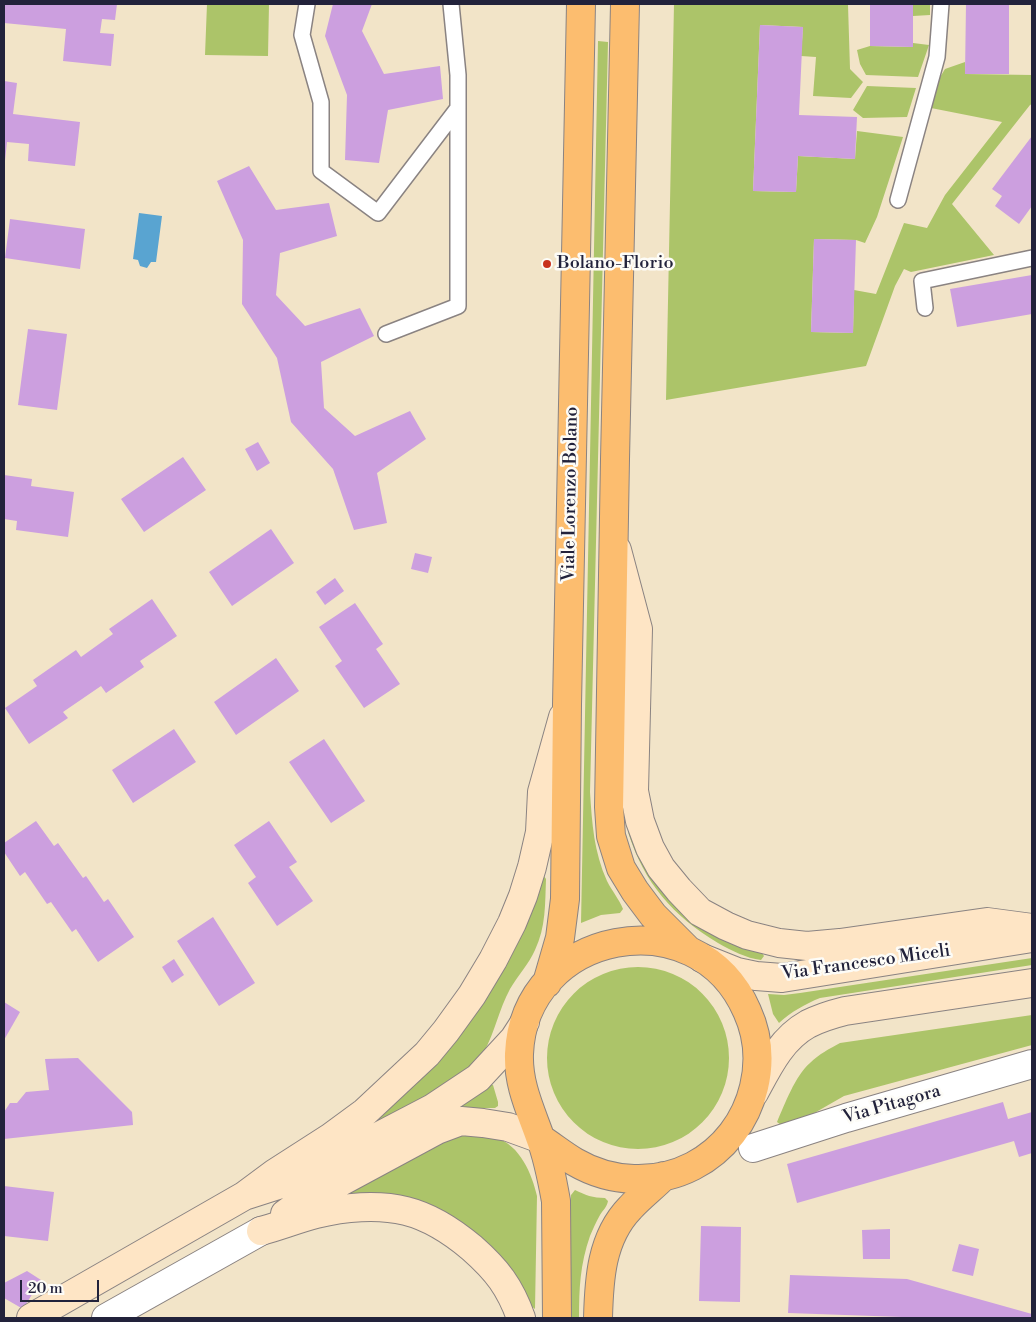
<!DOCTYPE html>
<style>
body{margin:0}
#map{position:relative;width:1036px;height:1322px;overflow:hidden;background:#f2e4c8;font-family:"Libre Bodoni",serif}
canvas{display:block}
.frame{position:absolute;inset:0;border:5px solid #22223b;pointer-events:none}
.scale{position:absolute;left:20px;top:1280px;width:79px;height:22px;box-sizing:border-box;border:2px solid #22223b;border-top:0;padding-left:6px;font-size:15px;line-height:18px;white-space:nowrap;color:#22223b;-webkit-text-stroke:4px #fdfcf7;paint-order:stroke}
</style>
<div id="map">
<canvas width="1036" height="1322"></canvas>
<div class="frame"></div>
<div class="scale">20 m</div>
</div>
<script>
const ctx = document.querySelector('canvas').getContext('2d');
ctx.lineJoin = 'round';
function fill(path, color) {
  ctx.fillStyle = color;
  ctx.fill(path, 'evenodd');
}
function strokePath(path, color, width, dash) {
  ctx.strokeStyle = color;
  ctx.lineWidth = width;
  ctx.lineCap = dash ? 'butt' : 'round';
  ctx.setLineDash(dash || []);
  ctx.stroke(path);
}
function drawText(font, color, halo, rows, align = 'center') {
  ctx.font = font + ' "Libre Bodoni",serif';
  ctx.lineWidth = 5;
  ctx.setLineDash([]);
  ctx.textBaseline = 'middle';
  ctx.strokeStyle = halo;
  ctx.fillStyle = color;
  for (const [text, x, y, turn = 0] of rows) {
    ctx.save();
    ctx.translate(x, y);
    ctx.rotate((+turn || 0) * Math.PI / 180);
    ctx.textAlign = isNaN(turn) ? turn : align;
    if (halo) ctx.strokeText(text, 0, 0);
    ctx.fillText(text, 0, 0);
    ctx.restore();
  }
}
fill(new Path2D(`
 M207,4H269L268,56L205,55Z
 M674,4H853L848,5L850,69L863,82L851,98L813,96L816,57L801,56L803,27L760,25L753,191L796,192L798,156L855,159L857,131L903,137L877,217L865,243L856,240L814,239L811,332L853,333L854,290L876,294L904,223L927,228L945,195L1002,122L931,108L933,89L945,69L965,62V74L1032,75V104L1030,105L952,204L994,255L911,272L904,269L895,286L866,366L666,400Z
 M913,4H930V15L913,16Z
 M598,41L608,42L590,792C592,824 594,852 607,881C612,891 619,899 623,909L620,913L601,915L581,923Z
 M913,43L929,45L918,77L866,75L860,64L857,50L870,46L912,47Z
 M867,86L916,88L907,117L863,118L853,110Z
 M628,832L632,834L735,944L762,953L764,956L761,960C746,958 732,951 718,943C673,916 644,883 628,832Z
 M540,876H544L546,879C545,904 546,927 535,950C529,964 518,975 510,989C499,1009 495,1032 484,1052C470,1077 431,1095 407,1108C388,1118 369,1128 349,1138L371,1120Z
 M1032,958V965L820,998C805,1004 791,1012 779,1023L773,1014L768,994L784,995L800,993Z
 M547 1058a91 91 0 1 1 182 0a91 91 0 1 1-182 0Z
 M1032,1015V1045L844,1096L776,1135L781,1125L777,1122C785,1104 795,1076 810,1063C819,1054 829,1049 840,1043Z
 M490,1084L493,1085L498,1102V1106L495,1108H456Z
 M462,1132C473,1134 485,1135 496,1138C520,1145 532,1174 537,1196L535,1309L530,1305L481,1239L325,1200Z
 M575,1190C585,1195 593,1198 605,1198L608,1201C607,1207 603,1210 600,1215C596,1222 593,1229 590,1236C580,1265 579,1288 579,1318H570L571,1195Z`), '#acc469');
fill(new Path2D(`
 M139,213L162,216L156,262H151L147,268L140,266L138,260L133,259Z`), '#59a4d1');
fill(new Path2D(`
 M5,4H117L115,20L102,19L100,33L114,34L111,66L63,61L66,29L4,23Z
 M333,4H372L362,31L384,74L440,66L443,99L388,110L379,163L345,160L347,95L325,36Z
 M870,4H913V47L870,46Z
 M966,4H1009V74H965Z
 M760,25L803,27L799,115L857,117L855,159L798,156L796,192L753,191Z
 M4,81L17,83L13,114L80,122L75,166L28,161L29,144L7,142L5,161L4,160Z
 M1032,136V206L1019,224L995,206L1002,196L992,189Z
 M249,166L276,210L329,203L337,236L280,253L276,295L305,326L360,308L374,336L321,362L324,408L355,436L410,411L426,439L377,473L387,523L354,530L333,469L291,422L277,358L242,304L243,240L217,181Z
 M10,219L85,229L80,269L5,258Z
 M814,239L856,240L853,333L811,332Z
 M1032,275V314L957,327L950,289Z
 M28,329L67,334L57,410L18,405Z
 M258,442L270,463L257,471L245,449Z
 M183,457L206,490L144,532L121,499Z
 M4,475L32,479L31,486L74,492L68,537L16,530L17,521L4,519Z
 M271,529L294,563L232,606L209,572Z
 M415,553L432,557L428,573L411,569Z
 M335,578L344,591L325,605L316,592Z
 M152,599L177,636L140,661L144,667L106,693L101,686L63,712L68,718L29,744L5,708L37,686L33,680L76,650L81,657L113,634L109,629Z
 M355,603L383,644L376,649L400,684L364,708L335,666L342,661L319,627Z
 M276,658L299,691L236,735L214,702Z
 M174,729L196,762L133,803L112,770Z
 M324,739L365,801L331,823L289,762Z
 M36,821L54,846L58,843L83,878L86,876L104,902L108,899L134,937L98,962L76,929L72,932L51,902L47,904L25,872L20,876L4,852V843Z
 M269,821L297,862L289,867L313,901L277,926L248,883L256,877L234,845Z
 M213,917L255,983L219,1006L177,941Z
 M174,959L184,975L172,983L162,967Z
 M4,1002L20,1012L4,1040Z
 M78,1058L132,1112L133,1125L4,1139V1112L10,1103H17L26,1092L49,1090L45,1059Z
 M1003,1102L1008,1119L1032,1112V1153L1019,1157L1014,1141L797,1203L787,1164Z
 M4,1186L54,1192L48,1241L4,1236Z
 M701,1226L741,1227L740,1302L699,1301Z
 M890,1229V1259H863L862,1230Z
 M959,1244L979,1249L973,1276L952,1271Z
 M27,1271L41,1280L23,1309L4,1298V1283Z
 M790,1275L907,1279L1032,1314V1318H907L902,1317L788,1313Z`), '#cc9fdf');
const lane = new Path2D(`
 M307,4L302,35L321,102V171L378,213L458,108
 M898,200L937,57L941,4
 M925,308L922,281L1032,258
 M386,334L458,306V75L451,4`);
const street = new Path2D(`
 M753,1148L846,1118L1032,1064
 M106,1318L261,1231`);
const secondary = new Path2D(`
 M617,550L638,629L634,791L640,821L650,848L661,868L679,890L700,912L726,926L747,935L779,943L807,946L840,943L987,922L1032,928
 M702,958L737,972L756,976L782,978L1032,938
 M754,1093C768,1067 781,1039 808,1024C820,1018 833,1014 845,1011L1032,983
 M244,1196L275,1173L331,1137L365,1112L427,1054L446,1031L472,995L493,960L512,923L523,896L532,867L540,832L542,792L563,717
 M285,1214L296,1206L437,1130L461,1121L483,1123L508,1127L541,1139
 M261,1231C279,1226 297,1219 316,1214C344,1207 378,1204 406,1211C430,1217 453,1232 472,1248C497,1270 510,1287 521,1318
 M31,1318L244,1196L297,1179L433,1108L478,1078L514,1039L525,1022`);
const primary = new Path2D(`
 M625,4L615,459L609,807L611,836L621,868L635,891L653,915L689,951
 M547,983L560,938L565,899L567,704L581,4
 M541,1139C552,1146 563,1155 575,1162C611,1183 656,1185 693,1166C724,1150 746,1121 754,1087C760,1062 758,1035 747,1011C697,896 524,930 519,1054C518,1084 530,1109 540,1137C548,1157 552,1179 556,1201L557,1318
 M598,1318C599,1280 601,1238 630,1208C640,1197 653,1187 664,1176`);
strokePath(lane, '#8a8382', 18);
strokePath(street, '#8a8382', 30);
strokePath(secondary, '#8a8382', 30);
strokePath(primary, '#8a8382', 30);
strokePath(lane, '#fff', 15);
strokePath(street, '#fff', 28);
strokePath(secondary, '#fee5c5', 28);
strokePath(primary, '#fcbd6f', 28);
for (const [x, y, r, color] of [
 [547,264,5,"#c8321e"]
]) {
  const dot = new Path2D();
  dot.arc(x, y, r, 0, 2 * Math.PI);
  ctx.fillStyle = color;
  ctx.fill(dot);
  strokePath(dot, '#fdfcf7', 2);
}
drawText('18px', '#22223b', '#fdfcf7', [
 ["Bolano-Florio",557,264]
], 'left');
drawText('18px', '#22223b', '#fdfcf7', [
 ["Viale Lorenzo Bolano",571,494,-89],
 ["Via Francesco Miceli",866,963,-8],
 ["Via Pitagora",892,1105,-16]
]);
</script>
